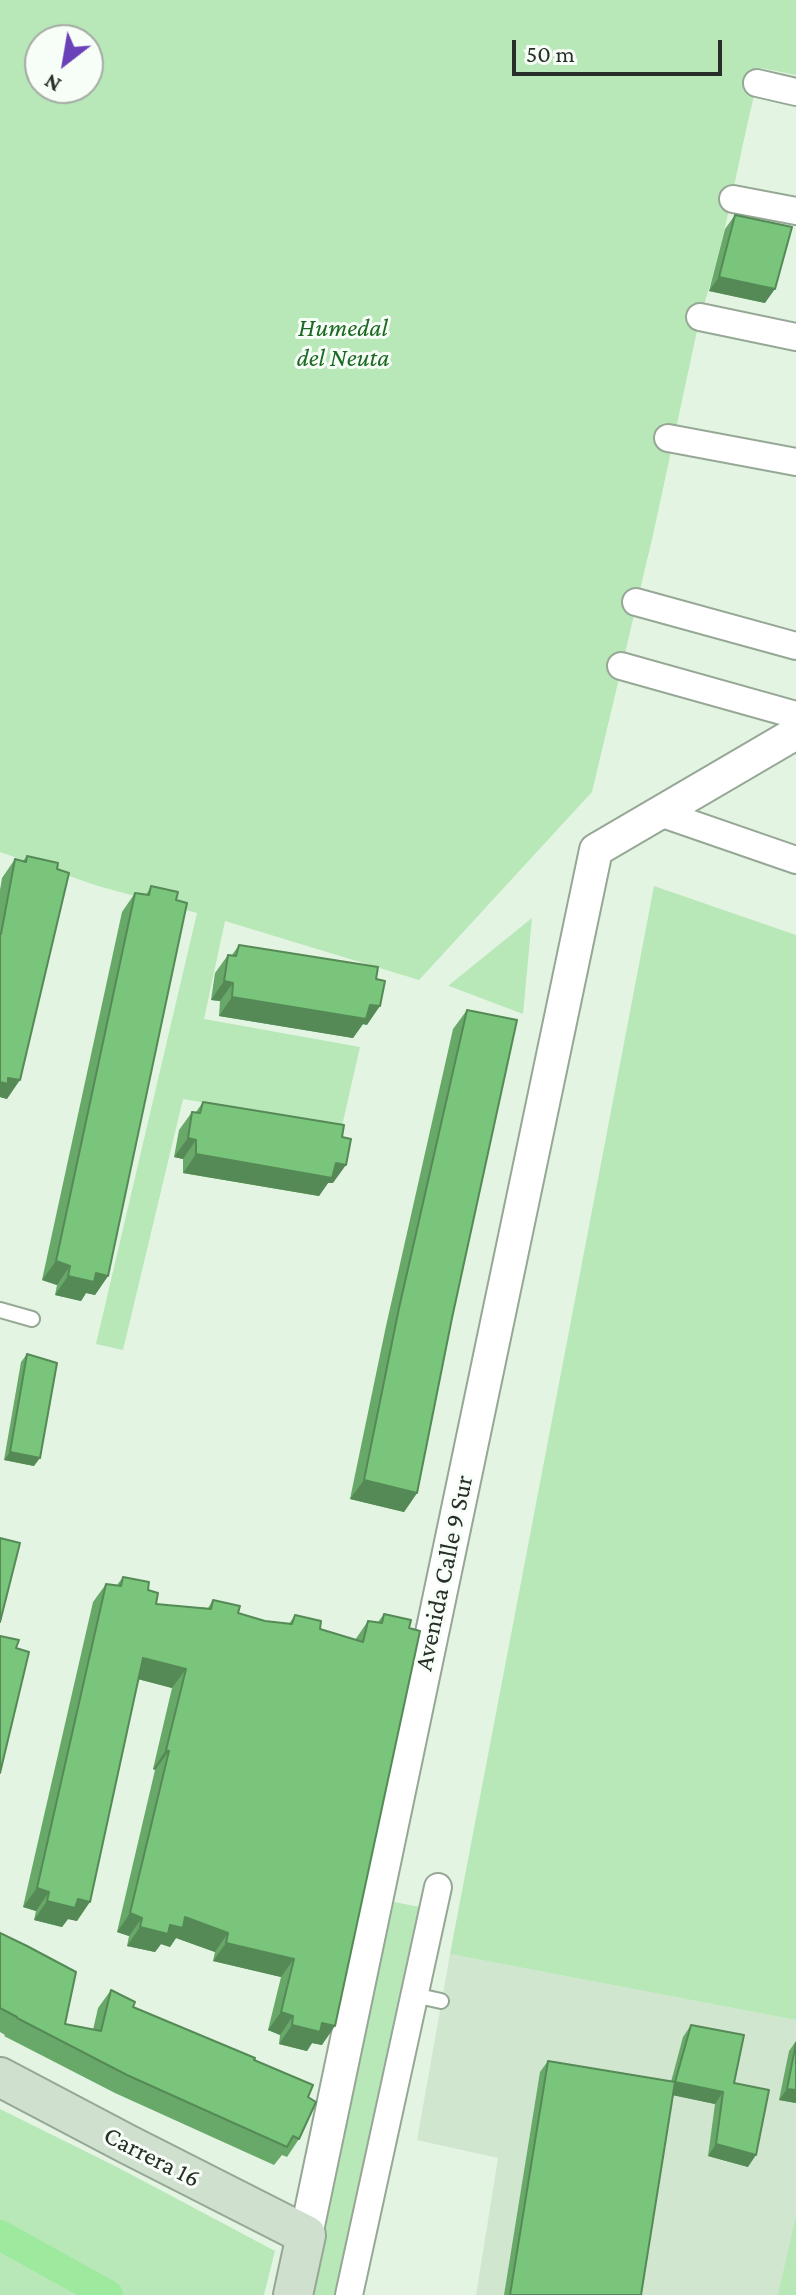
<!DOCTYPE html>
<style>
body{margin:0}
#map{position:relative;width:796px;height:2295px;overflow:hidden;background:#e3f5e2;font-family:"Crimson Pro",serif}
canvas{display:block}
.north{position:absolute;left:24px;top:24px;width:80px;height:80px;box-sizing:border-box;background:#f7fef7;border:2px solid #a4aba4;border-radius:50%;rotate:211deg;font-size:22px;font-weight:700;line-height:32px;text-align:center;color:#282f28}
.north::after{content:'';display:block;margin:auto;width:28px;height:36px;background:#6a41b9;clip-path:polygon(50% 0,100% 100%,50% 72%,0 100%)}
.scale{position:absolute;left:512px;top:40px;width:210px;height:36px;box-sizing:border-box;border:4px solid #282f28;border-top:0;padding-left:10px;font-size:24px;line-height:28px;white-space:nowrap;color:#282f28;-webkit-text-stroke:6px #f7fef7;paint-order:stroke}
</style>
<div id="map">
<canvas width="796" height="2295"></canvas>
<div class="north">N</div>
<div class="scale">50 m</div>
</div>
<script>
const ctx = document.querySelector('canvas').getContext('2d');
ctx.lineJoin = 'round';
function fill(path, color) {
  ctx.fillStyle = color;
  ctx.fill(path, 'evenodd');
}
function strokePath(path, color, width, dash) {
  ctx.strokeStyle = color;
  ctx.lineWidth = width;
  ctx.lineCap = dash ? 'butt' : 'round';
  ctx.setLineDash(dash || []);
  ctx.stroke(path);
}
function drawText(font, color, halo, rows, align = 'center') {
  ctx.font = font + ' "Crimson Pro",serif';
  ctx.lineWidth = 6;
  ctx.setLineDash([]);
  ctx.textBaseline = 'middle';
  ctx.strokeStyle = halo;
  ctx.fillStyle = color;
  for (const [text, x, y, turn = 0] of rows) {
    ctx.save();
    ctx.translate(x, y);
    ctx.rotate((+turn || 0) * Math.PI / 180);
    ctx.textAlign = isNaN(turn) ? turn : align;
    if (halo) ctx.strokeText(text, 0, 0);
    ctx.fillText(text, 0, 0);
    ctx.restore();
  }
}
fill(new Path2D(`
 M450,1954L796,2020V2295H476L498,2158L417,2140Z`), '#d0e6cf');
fill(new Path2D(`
 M0,0H796V75L761,68C739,150 728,235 700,317L653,535L592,792L419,980L225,921L204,1019L360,1047L342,1126L183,1099L123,1350L96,1344L197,913L98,886L0,852ZM40,40H88V88H40Z
 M654,886L796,935V2020L450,1954Z
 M532,918L523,1014L449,986V985Z
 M394,1902L420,1907L336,2295H309Z
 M0,2109L117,2167L275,2251L264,2295H0Z
 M796,2216V2295H778Z`), '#b8e7b8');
strokePath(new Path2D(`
 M0,2235L108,2295`), '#9dea9e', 30);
const service = new Path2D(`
 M0,1310L32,1319
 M414,1995L441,2001`);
const minor = new Path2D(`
 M757,83L796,92
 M733,199L796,211
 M700,317L796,337
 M668,438L796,462
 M636,602L796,646
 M621,666L796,715
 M660,813L796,860
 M349,2295L438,1887`);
const tertiary = new Path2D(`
 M306,2235L596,850L796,733`);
const secondary = new Path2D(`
 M0,2077L127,2144L306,2235L293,2295`);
strokePath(service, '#96a796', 18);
strokePath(minor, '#96a796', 30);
strokePath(tertiary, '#96a796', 36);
strokePath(secondary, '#96a796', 42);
strokePath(service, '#fff', 14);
strokePath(minor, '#fff', 26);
strokePath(tertiary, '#fff', 32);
strokePath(secondary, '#cfe0cf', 38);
fill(new Path2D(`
 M735,215L765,303L709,291L725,229Z
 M27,856L7,1099L0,1097V890L2,878L15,859L23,861Z
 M151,886L108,1276L95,1295L86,1293L81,1301L55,1295L57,1285L42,1280L122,912L135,893L146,895Z
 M239,945L367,1025L363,1024L353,1038L219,1016L220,1001L211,1000L215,973L228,955H232Z
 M467,1010L452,1318L417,1493L404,1512L350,1499L386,1326L453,1029Z
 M203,1102L333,1183H328L319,1196L183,1173V1159L174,1157L179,1130L192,1112H196Z
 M27,1354L34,1466L4,1460L21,1362Z
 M123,1577L148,1590L156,1604L208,1608L213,1600L238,1613L265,1621L289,1624L295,1615L320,1629L355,1640L368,1621L378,1622L384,1614L322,2045L312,2043L307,2051L279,2044L280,2035L268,2030L281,1977L213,1961L215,1952L176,1938L170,1947L161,1944L155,1952L127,1946L129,1936L117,1932L155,1770L153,1769L172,1688L138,1679L77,1921L68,1919L62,1927L34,1920L36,1911L23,1907L93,1602L106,1584L117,1585Z
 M0,1933L65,2024L93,2030L98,2008L111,1990L133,2007L254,2060L308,2097L299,2139L287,2157L282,2155L274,2165L115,2093L4,2036L5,2035L0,2032Z
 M691,2025L734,2083L748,2167L708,2156L715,2104L673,2095L641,2295H504L540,2072L548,2061L671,2082L683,2037Z
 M796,2041V2103L779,2100L789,2051Z`), '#68a96a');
fill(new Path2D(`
 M719,277L775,289L765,303L709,291Z
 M224,981L233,983L220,1001L211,1000Z
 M232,997L370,1005L380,1006L367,1025L363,1024L353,1038L219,1016Z
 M8,1078L20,1080L7,1099L0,1097V1082Z
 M188,1138L196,1140L183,1159L174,1157Z
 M196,1154L336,1163L346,1165L333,1183H328L319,1196L183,1173Z
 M56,1261L70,1266L57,1285L42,1280Z
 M96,1273L108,1276L95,1295L86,1293L81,1301L55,1295L68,1276Z
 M10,1452L40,1458L34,1466L4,1460Z
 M364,1480L417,1493L404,1512L350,1499Z
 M143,1658L186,1669L172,1688L130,1677Z
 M166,1750L169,1751L155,1770L153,1769Z
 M37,1888L49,1892L36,1911L23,1907Z
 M78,1899L90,1902L77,1921L68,1919L62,1927L34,1920L47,1901Z
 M130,1913L142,1918L129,1936L117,1932Z
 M185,1917L228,1933L215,1952L176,1938L170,1947L161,1944L155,1952L127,1946L140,1927L170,1925Z
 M226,1943L294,1959L281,1977L213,1961Z
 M281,2012L293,2016L280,2035L268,2030Z
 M322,2023L335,2026L322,2045L312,2043L307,2051L279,2044L292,2025Z
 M675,2082L723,2092L715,2104L667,2094Z
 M787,2089L796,2090V2103L779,2100Z
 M716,2144L756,2155L748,2167L708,2156Z`), '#558a56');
const building = new Path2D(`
 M735,215L792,227L775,289L719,277Z
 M27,856L58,863L57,869L69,873L20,1080L8,1078V1084L0,1082V934H1L15,859L26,862Z
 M151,886L178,892L176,900L187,903L108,1276L96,1273L94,1282L68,1276L70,1266L56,1261L135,893L149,895Z
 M239,945L378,967L376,979L385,981L380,1006L370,1005L366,1019L232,997L233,983L224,981L228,955L236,956Z
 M467,1010L517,1020L452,1318L417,1493L364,1480L399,1308Z
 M203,1102L344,1125L342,1137L351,1139L346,1165L336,1163L332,1178L196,1154V1140L188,1138L192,1112L200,1113Z
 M27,1354L57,1363L40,1458L10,1452Z
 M0,1538L20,1543L0,1622Z
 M123,1577L149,1582L148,1590L158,1593L156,1604L211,1609L213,1600L240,1606L238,1613L265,1621L292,1624L295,1615L321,1621L320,1629L363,1642L368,1621L382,1623L384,1614L411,1620L409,1628L420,1631L335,2026L322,2023L320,2032L292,2025L293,2016L281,2012L294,1959L226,1943L228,1933L185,1917L183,1928L170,1925L168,1934L140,1927L142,1918L130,1913L169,1751L166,1750L186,1669L143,1658L90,1902L78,1899L75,1908L47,1901L49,1892L37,1888L106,1584L121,1586Z
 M0,1636L19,1640L16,1648L29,1652L0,1773Z
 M0,1933L27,1946L76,1972L65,2024L101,2031L111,1990L135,2002L133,2007L255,2058L254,2060L313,2085L308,2097L316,2102L299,2139L293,2136L287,2147L127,2075L17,2018V2017L0,2008Z
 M691,2025L744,2035L734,2083L769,2090L756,2155L716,2144L723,2092L675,2082Z
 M796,2043V2090L787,2089Z
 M548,2061L675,2082L641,2295H510Z`);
fill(building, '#79c57b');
strokePath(building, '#558a56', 2);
drawText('italic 26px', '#1c6924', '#f7fef7', [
 ["Humedal",343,328],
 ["del Neuta",343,358]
]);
drawText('26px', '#282f28', '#f7fef7', [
 ["Avenida Calle 9 Sur",444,1573,-78],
 ["Carrera 16",152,2157,27]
]);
</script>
